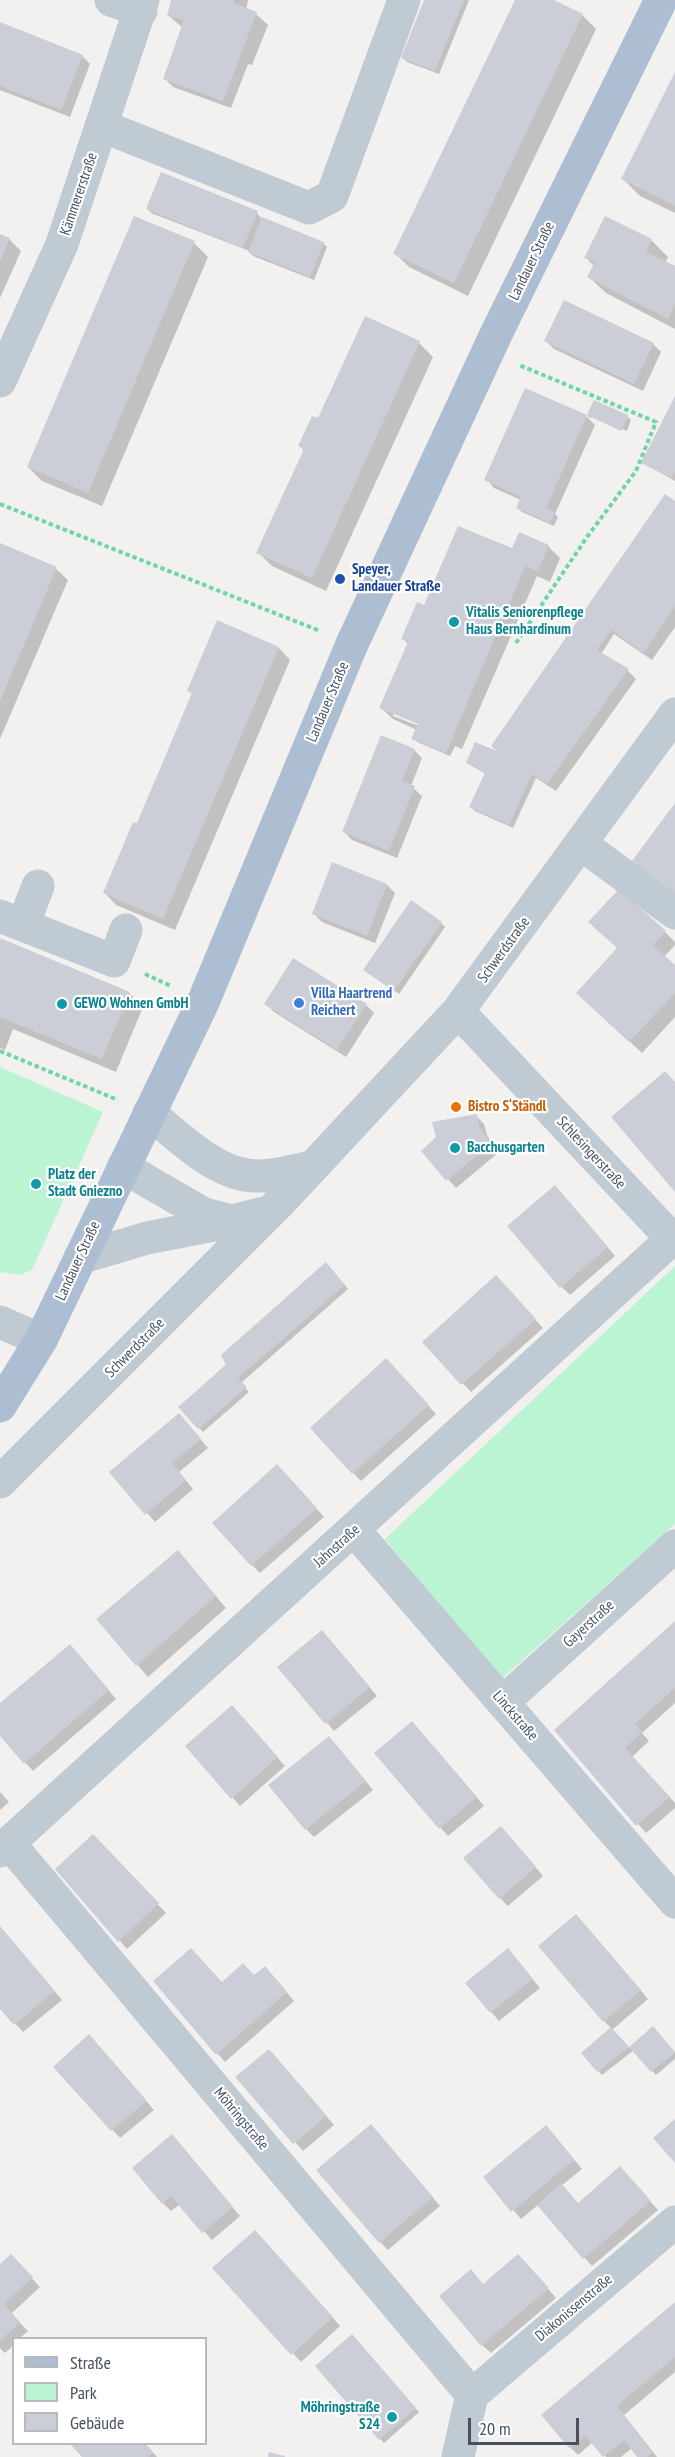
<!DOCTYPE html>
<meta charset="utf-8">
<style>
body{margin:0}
#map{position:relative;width:675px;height:2457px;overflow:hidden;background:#f3f0f0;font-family:"PT Sans Narrow",sans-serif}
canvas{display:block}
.legend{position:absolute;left:12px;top:2337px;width:195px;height:108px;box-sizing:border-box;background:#fff;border:2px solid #b5babf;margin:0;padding:8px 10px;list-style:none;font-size:18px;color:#465260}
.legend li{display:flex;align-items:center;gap:12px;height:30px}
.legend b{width:30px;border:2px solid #b5babf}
.scale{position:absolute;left:468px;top:2418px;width:111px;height:27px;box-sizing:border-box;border:3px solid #465260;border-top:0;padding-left:8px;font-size:18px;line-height:21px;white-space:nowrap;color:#465260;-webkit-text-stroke:4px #fff;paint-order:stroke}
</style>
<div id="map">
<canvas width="675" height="2457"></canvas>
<ul class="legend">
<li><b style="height:8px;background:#adbed2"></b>Straße</li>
<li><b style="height:16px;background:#baf4d3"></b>Park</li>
<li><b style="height:16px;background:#cbced6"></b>Gebäude</li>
</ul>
<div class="scale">20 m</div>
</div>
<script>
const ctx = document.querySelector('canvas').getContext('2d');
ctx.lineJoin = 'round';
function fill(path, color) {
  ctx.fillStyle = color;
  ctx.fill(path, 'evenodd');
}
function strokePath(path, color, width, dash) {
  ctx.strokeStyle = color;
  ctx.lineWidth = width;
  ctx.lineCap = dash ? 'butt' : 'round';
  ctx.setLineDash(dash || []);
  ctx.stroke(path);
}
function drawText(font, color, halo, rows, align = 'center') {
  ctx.font = font + ' "PT Sans Narrow",sans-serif';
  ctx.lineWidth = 4.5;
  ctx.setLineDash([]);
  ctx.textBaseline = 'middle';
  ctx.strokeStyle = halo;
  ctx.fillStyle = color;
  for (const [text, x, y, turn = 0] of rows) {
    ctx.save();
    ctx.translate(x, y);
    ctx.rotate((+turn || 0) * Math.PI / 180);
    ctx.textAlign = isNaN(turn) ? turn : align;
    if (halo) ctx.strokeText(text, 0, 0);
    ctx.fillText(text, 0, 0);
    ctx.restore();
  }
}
fill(new Path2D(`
 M0,1067L103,1112L32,1270L20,1275L0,1272Z
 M675,1266V1524L499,1681L385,1539Z`), '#baf4d3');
fill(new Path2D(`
 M172,0H248L246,10L256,14L268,25L252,65L248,64L231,108L173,87L165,79L183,28L169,16Z
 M426,0H469L439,74L407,62L403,58Z
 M516,0H551L582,15L596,29L468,296L409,267L395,253Z
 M0,24L82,56L90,64L70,117L0,90Z
 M675,75V213L640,196L623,179Z
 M148,209L257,213L261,218L323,243L327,247L314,280L253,256L247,250L151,213Z
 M0,235L10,240L21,251L0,298Z
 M651,240L668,257L665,263L675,268V329L606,293L589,277L594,266L586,258Z
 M194,243L208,257L102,506L42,481L28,467Z
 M546,341L653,344L661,352L643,391L554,349Z
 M419,343L433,357L326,591L272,566L258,552L304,451L300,446L319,420Z
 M526,390L586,416L595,425L555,514L558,517L554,526L522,512L518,508L521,500L494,488L486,479Z
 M675,399V481L643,463Z
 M595,402L627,416L631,420L627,431L592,416V418L588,417Z
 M675,503V627L652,660L614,634L601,654L628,671L636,679L556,791L536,778L513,828L475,811L471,807L486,774L467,763L501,754Z
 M0,545L56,569L68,580L0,739Z
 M548,546L560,558L550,582L537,576L462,749L455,746L450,756L417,742L413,738L417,730L393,719L381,708L408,644L402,638L424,607L513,550ZM393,712L419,723V726L393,716Z
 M279,648L290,660L175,930L116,905L105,893L137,825L193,695L189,691Z
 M414,750L422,758L411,786L422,796L397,858L352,840L344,832Z
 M387,885L395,893L375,943L322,922L314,914Z
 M441,923L445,927L399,994L369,973Z
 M665,932L675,942V945L664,957L675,967V1017L642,1053L589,1004Z
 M0,940L129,993L143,1007L116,1072L13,1029L5,1050L0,1048Z
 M266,1004L366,1005L374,1013L346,1057L274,1012Z
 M476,1116L484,1124L487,1135L498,1153L456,1188L423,1151Z
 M563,1195L615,1256L570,1295L562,1287Z
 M330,1268L348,1289L241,1383L249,1392L203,1432L180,1407Z
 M504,1286L543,1328L471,1392L424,1342Z
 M394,1369L436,1414L361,1481L312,1428Z
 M187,1423L208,1448L179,1472L193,1489L155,1522L111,1472Z
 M285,1474L324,1517L260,1573L252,1565Z
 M189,1564L226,1608L148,1677L98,1619Z
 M675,1623V1703L642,1733L649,1741L632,1757L675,1803V1808L646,1833L556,1730Z
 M330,1640L377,1696L334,1731L280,1667Z
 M78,1654L116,1699L33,1771L0,1734V1705Z
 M240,1715L285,1766L240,1806L232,1797Z
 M420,1731L484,1806L448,1836L376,1753Z
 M337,1746L373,1790L314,1837L306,1829Z
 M0,1792L9,1802L0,1810Z
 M93,1836L166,1913L127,1949L57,1869Z
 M509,1836L543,1876L508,1906L500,1898Z
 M584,1924L648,1999L612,2030L629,2048L653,2028L675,2053V2059L656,2075L634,2050L602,2075L583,2053L612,2029L604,2021Z
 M0,1928L62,2000L23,2032L0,2007Z
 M516,1959L540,1988L499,2021L467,1983Z
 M273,1976L294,2001L225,2062L155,1982L222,1984L254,1977Z
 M97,2044L154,2110L120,2138L55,2067Z
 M277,2059L334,2125L303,2151L237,2077Z
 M379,2134L440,2206L388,2250L380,2242Z
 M554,2135L582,2169L561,2186L578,2205L628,2177L658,2210L592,2266L538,2205L521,2219L485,2177Z
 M180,2145L240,2216L212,2240L180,2204L171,2211L163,2203Z
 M263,2240L340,2326L301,2362L215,2268Z
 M19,2264L40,2287L11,2314L28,2331L20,2338H14V2345L5,2353L0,2348V2266Z
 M526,2264L556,2298L491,2353L482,2345Z
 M675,2304V2372L624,2415L657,2457H639L632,2448L621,2457H606L593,2442L578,2455L570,2447Z
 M356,2340L419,2412L384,2443L317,2367Z
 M72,2444H145L157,2457H84Z`), '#0003');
fill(new Path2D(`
 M171,0H234L233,3L257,12L223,101L163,79L184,20L167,16Z
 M424,0H464L435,71L401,58Z
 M515,0H554L583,14L454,283L393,254Z
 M0,22L83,55L61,110L0,86Z
 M675,72V206L621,179Z
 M161,172L258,211L243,248L146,209Z
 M134,216L195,241L88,493L27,467Z
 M605,216L652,239L646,252L675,266V303L668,319L587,277L595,262L584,258Z
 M262,217L324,242L310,277L248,252Z
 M0,234L10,238L0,261Z
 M564,300L654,343L634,384L544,341Z
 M365,316L420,341L312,578L256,553L304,449L298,446L312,416L318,418Z
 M525,388L587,415L546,508L555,512L550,523L516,508L521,497L484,480Z
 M675,396V471L671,478L641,463Z
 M594,400L628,415L621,431L587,415Z
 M665,494L675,501V606L644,653L611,630L597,650L629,669L547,784L532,774L509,825L469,807L485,773L466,763L475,742L497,751L491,746Z
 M458,526L512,548L519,532L549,545L538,571L525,566L446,753L411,739L418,724L379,708L408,642L401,639L417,602L424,605Z
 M0,543L57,567L0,701Z
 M217,620L279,647L163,919L103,893L133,822L137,823L192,693L187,691Z
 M381,735L415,749L402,781L415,786L389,851L342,832Z
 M675,803V893L632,861Z
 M332,862L387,884L367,936L312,914Z
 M619,889L666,931L653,945L675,965V993L629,1042L576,993L617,948L588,922Z
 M411,900L442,922L394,991L363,970Z
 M0,938L130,992L102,1059L0,1017Z
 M293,958L367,1004L337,1050L264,1004Z
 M665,1071L675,1082V1192L611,1117Z
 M477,1114L479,1126L491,1144L446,1181L421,1151L436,1137L432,1122Z
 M555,1185L608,1247L560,1288L507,1226Z
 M326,1262L345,1285L238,1378L247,1387L198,1429L178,1407L226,1365L221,1355Z
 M496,1275L536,1319L461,1385L422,1342Z
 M386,1358L429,1405L352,1474L310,1428Z
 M179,1413L201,1439L172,1463L186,1480L145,1515L109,1472Z
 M277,1464L317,1508L251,1566L212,1523Z
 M178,1550L216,1596L136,1666L96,1619Z
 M675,1621V1688L635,1724L642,1732L625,1748L670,1797L636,1826L554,1730Z
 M322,1630L370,1687L325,1724L277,1667Z
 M70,1644L109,1690L24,1764L0,1736V1703Z
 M232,1705L278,1757L231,1799L185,1746Z
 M412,1721L477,1797L439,1829L374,1753Z
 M329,1736L366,1781L305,1830L268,1785Z
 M501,1826L536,1867L499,1899L463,1858Z
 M93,1834L159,1903L118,1942L55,1869Z
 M576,1914L641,1990L603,2022L538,1946Z
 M0,1926L55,1991L14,2025L0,2009Z
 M191,1948L222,1982L243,1963L254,1975L265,1966L287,1992L216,2055L153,1981Z
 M508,1948L533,1979L490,2013L465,1983Z
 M653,2026L675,2052L651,2072L629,2047L597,2072L581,2053L611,2027L629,2047Z
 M89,2034L147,2101L111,2131L53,2067Z
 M269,2049L327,2116L293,2144L235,2077Z
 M675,2119V2163L653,2138Z
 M371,2124L433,2197L379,2243L316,2170Z
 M546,2125L574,2160L511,2212L483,2177Z
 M172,2134L233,2207L202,2233L171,2196L162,2204L132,2168Z
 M620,2166L651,2201L583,2259L537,2205L561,2183L578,2203Z
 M255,2230L333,2317L291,2355L212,2268Z
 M11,2254L33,2277L4,2304L20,2322L0,2341V2264Z
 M518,2254L549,2288L481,2346L439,2296L471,2269L483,2284Z
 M675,2302V2357L617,2406L652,2452L647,2457H637L624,2440L603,2457L585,2435L569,2448L541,2415Z
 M352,2334L416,2408L379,2440L315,2366Z
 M70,2444H146L153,2452L148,2457H82Z
 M269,2452L285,2456V2457H268Z`), '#cbced6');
strokePath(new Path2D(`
 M0,504L320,631
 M516,643L587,537L636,471L656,422L519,365
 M145,974L171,986
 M0,1051L118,1100`), '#6ed6a7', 4, [4.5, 3]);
strokePath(new Path2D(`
 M111,0L141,11
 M102,126L309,208L332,196L404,0
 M0,381L62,244L143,0
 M581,844L675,913
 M0,916L114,961L126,930
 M23,925L38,886
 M458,1011L675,1242
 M149,1113C180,1137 215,1175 256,1176C274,1177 293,1171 311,1167
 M123,1167L204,1214L232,1221L268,1212
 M80,1258L147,1238L229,1222
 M0,1322L41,1340
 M0,1482L282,1200L458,1011L675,714
 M354,1530L675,1902
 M503,1702L675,1546
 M9,1843L472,2395
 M0,1851L672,1239
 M472,2395L675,2222
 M458,2457L472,2395`), '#bfcad3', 33);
strokePath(new Path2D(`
 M0,1406L41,1340L204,1000L352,644L497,332L661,0`), '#adbed2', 33);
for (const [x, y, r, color] of [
 [340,579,6,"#1a4fb4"],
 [454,622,6,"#0f9aa8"],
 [299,1003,6,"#3f7fe0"],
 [62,1004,6,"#0f9aa8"],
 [456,1107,6,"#e8710a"],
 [455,1148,6,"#0f9aa8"],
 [36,1184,6,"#0f9aa8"],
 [392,2417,6,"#0f9aa8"]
]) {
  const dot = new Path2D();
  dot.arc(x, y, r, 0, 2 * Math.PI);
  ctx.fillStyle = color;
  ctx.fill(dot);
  strokePath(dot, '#fff', 2);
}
drawText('15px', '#465260', '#fff', [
 ["Kämmererstraße",79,194,-71],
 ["Landauer Straße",532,261,-64],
 ["Landauer Straße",328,702,-67],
 ["Schwerdstraße",504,950,-54],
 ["Schlesingerstraße",591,1153,47],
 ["Landauer Straße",78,1261,-65],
 ["Schwerdstraße",135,1348,-45],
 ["Jahnstraße",337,1546,-42],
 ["Gayerstraße",589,1624,-42],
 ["Linckstraße",515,1716,49],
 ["Möhringstraße",241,2119,50],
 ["Diakonissenstraße",574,2308,-40]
]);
drawText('bold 15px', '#164399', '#fff', [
 ["Speyer,",352,570],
 ["Landauer Straße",352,587]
], 'left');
drawText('bold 15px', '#0d838f', '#fff', [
 ["Vitalis Seniorenpflege",466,613],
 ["Haus Bernhardinum",466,630],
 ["GEWO Wohnen GmbH",74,1004],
 ["Bacchusgarten",467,1148],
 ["Platz der",48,1175],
 ["Stadt Gniezno",48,1192],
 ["Möhringstraße",380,2408,"right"],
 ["S24",380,2425,"right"]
], 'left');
drawText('bold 15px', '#366cbe', '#fff', [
 ["Villa Haartrend",311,994],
 ["Reichert",311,1011]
], 'left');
drawText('bold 15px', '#c56008', '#fff', [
 ["Bistro S‘Ständl",468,1107]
], 'left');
</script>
